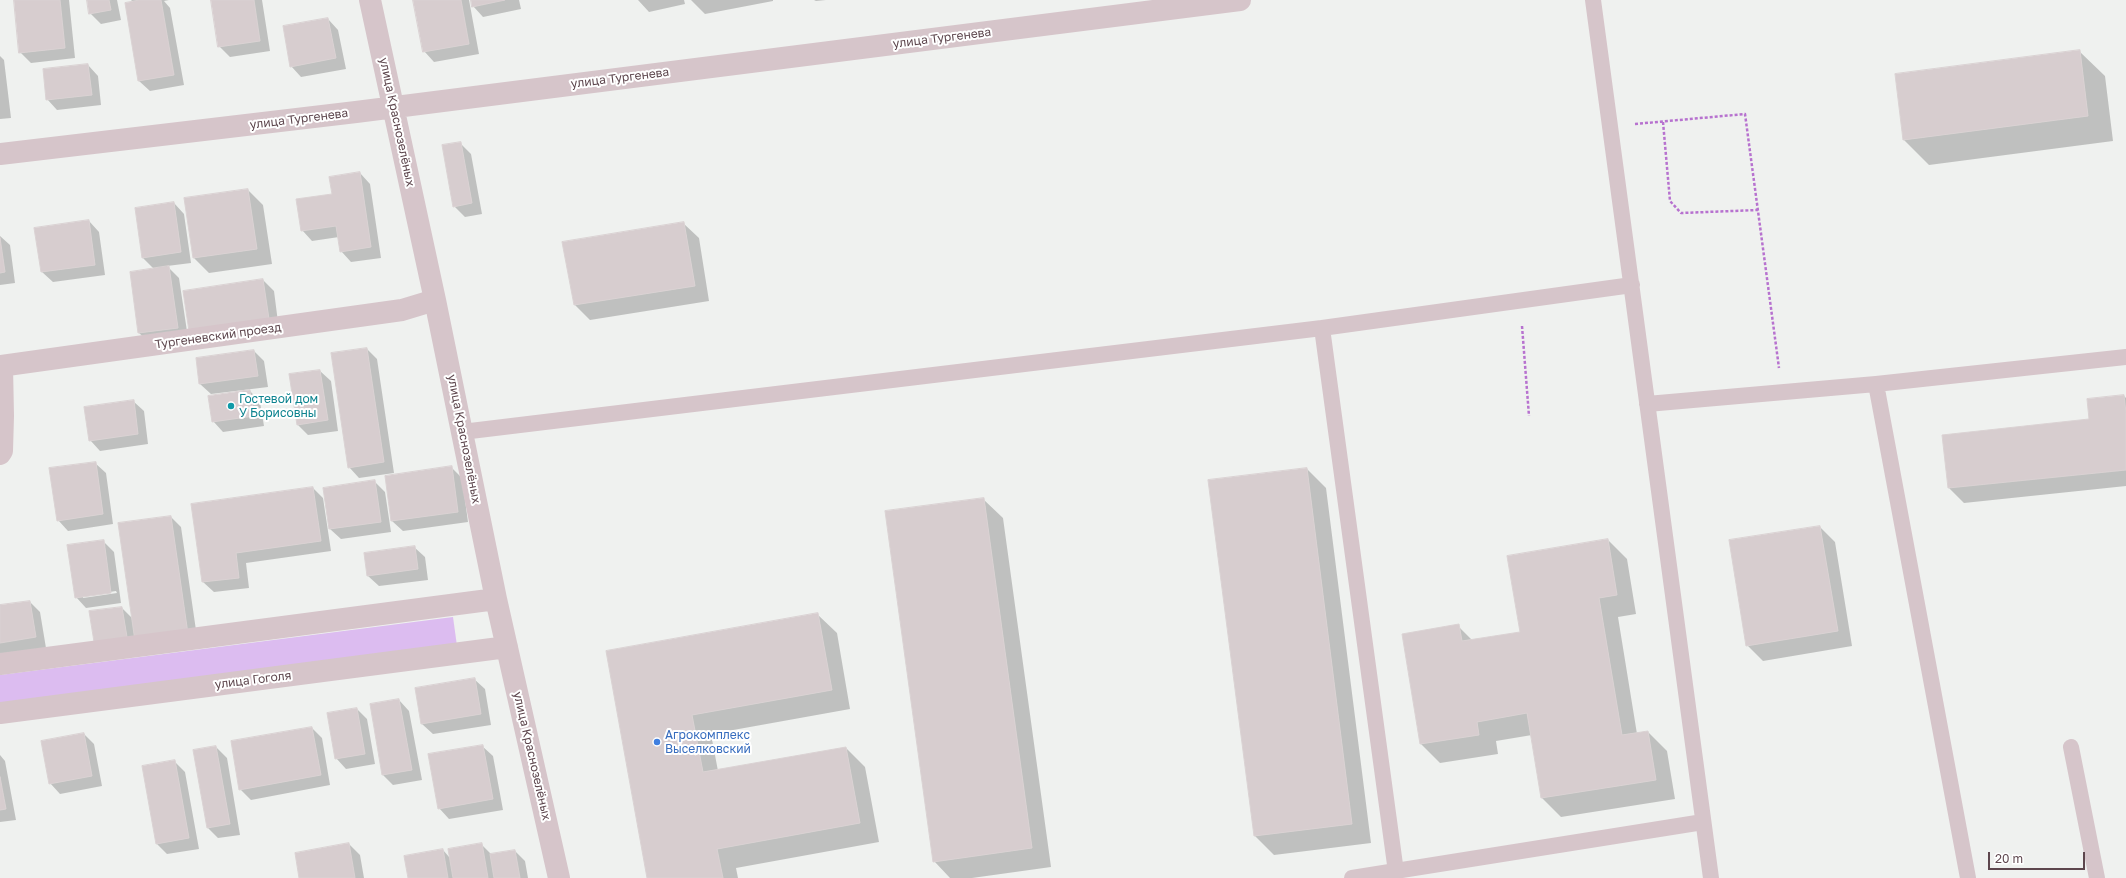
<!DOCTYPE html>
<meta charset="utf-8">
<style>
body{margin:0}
#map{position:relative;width:2126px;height:878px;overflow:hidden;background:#eff1ef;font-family:"Golos Text",sans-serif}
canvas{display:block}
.scale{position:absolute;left:1988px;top:852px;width:97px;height:18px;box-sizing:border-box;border:2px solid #5d464d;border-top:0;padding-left:5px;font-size:12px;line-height:14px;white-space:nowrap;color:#5d464d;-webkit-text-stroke:3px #fff;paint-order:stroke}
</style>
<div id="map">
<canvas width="2126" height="878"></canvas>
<div class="scale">20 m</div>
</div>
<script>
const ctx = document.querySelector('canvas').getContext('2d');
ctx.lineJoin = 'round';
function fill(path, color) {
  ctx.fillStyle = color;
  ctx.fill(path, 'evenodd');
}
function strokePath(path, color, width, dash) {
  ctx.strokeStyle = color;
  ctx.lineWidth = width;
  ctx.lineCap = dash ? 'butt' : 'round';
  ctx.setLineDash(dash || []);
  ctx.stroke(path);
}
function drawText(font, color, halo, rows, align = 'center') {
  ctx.font = font + ' "Golos Text",sans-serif';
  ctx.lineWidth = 4;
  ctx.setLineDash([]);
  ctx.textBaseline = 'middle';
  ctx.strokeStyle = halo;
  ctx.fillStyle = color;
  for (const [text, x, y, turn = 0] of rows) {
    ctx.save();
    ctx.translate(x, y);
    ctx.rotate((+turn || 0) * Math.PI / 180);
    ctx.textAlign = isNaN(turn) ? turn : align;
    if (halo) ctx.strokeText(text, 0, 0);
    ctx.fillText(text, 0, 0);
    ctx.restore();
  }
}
fill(new Path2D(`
 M453,617L457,646L0,705V675Z`), '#dcbcf0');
fill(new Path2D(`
 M15,0H69L75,58L31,63L20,52Z
 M88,0H117L121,20L101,24L90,13Z
 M131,0H169L164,1L170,8L184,85L150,91L139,81L133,2Z
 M212,0H262L270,51L230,57L219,46Z
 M414,0H469L479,54L434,62L424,51Z
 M472,0H519L521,9L483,17L473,6Z
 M638,0H684L685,4L649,12Z
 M691,0H773V1L705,14Z
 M814,0H826L816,1Z
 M328,19L338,30L346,69L301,77L291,66Z
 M2079,51L2105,76L2113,141L1929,165L1904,140Z
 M0,56L4,60L11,118L0,119Z
 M88,65L98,76L101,105L57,110L47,99Z
 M460,143L471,154L482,214L465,217L454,206Z
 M360,173L370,184L381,258L351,262L341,251L339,237L312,241L302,230L333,195Z
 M248,190L263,205L272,264L209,273L194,258Z
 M174,203L184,214L191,263L167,266L179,278L188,338L150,343L139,333L131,273L155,270L143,258Z
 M89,221L99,232L105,275L53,282L42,272Z
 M683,223L699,238L709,301L590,320L575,305Z
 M0,236L10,245L15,283L0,285Z
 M263,280L274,291L279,330L200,341Z
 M367,349L377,359L394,473L359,478L349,467Z
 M254,351L264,361L268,387L211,394L200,384L197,359Z
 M320,371L331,381L338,431L308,435L297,424Z
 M250,391L260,402L264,426L223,432L213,421Z
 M2124,396L2126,398V486L1964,503L1949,488L2090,420Z
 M133,401L144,411L148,444L100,451L90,440Z
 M95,463L106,473L113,524L68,531L58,520Z
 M451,467L462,478L468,522L403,531L392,521Z
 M1307,469L1326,488L1371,843L1274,855L1255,836L1209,481Z
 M374,481L385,492L391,532L341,539L330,529L324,489Z
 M313,488L323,498L331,551L246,563L249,588L214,592L203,582L192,505Z
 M983,499L1003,518L1051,867L972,878H950L934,861Z
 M171,517L181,527L198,644L96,647L122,608L133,619Z
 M1820,527L1835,542L1852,646L1763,661L1747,645Z
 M1608,540L1627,559L1636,614L1618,617L1637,734L1648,732L1667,751L1675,799L1561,817L1542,798L1532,735L1496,741L1498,754L1440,763L1421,744L1458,626L1473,641L1521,633Z
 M103,541L114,552L121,603L86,608L76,597ZM116,591L117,593L83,598V596Z
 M414,547L425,557L428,580L379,586L368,576Z
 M30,602L40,612L46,648L0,654V606Z
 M817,614L837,633L850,709L711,734L718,771L846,748L865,767L879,842L736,868L738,878H648L607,651Z
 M474,679L485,689L491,725L433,734L422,724L416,689Z
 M399,700L409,711L422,780L393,785L383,775L371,705Z
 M357,709L367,719L375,764L346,769L336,758Z
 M312,728L322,738L330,785L251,800L240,789Z
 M84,734L94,744L102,786L60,794L50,783Z
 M482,746L493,756L503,810L449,819L439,808Z
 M216,747L227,758L240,835L218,838L208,828Z
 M0,755L5,761L16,820L0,822Z
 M174,761L185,772L199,849L167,854L157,844Z
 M349,844L360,855L364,878H300Z
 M481,844L492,855L515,851L525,861L528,878H409L443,850L450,858Z`), '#0003');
const building = new Path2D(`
 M14,0H60L65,48L19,53Z
 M87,0H109L111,10L89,14Z
 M140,0H161L174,75L138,81L125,3Z
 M211,0H254L260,41L218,47Z
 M413,0H461L469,44L423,52Z
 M471,0H505L472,7Z
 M328,18L336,58L290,67L283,26Z
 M2080,50L2088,116L1903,140L1895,74Z
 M88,64L92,95L46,100L43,69Z
 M461,142L472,203L453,207L442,145Z
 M360,172L371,247L340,252L336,226L301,231L296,199L332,194L329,177Z
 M248,189L257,249L193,258L184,198Z
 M174,202L181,252L142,258L135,208Z
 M89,220L95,265L41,272L34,228Z
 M684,222L695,286L574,305L562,242Z
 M0,238L5,272L0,273Z
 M169,266L178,328L138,333L130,272Z
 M263,279L269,319L189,331L183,291Z
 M367,348L384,462L348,468L331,353Z
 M254,350L258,376L199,384L196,358Z
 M320,370L328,420L297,425L289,374Z
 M250,390L254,416L212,422L208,396Z
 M2124,395L2126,413V470L1948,488L1942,435L2089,419L2087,399Z
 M134,400L138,434L89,441L84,407Z
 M96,462L103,514L57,521L49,468Z
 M452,466L458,512L391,521L385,476Z
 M1307,468L1352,824L1254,836L1208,480Z
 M375,480L381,522L329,529L323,488Z
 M313,487L321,541L236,553L239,578L202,582L191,504Z
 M984,498L1032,848L933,862L885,511Z
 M171,516L188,634L135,641L118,523Z
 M1820,526L1838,631L1746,646L1729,540Z
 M1608,539L1617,595L1599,598L1622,735L1648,731L1656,780L1541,798L1527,713L1477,722L1479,735L1420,744L1402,634L1459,624L1462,641L1520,632L1507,556Z
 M104,540L111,593L75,598L67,545Z
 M415,546L418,569L367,576L364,553Z
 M30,601L36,637L0,643V605Z
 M122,607L128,643L95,648L89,611Z
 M818,613L832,690L692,715L703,772L846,747L860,823L717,849L723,878H647L606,651Z
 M475,678L481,714L421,724L415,688Z
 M399,699L412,770L382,775L370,704Z
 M357,708L365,754L335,759L327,713Z
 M312,727L321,775L239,790L231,741Z
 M84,733L92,776L49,784L41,741Z
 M483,745L493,799L438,809L428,754Z
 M216,746L230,824L207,828L193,750Z
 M175,760L189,838L156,844L142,766Z
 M0,777L6,809L0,810Z
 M349,843L355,878H299L295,853Z
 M482,843L488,878H453L448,849Z
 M443,849L448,878H408L404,856Z
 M515,850L520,878H494L490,854Z`);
fill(building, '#d7cdcf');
strokePath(building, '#dad2d3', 1);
strokePath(new Path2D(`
 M1663,122L1670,201L1681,213L1758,210
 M1635,124L1745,114L1779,368
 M1522,326L1529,416`), '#b772cf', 2.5, [3, 2]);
strokePath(new Path2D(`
 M1593,0L1711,878
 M1322,328L1396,872
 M1876,384L1968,878
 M1647,404L1876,384L2126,357
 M462,432L1322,328L1632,285
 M2071,747L2097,878
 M1352,878L1703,822`), '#d6c5ca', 16);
strokePath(new Path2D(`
 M370,0L435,300L496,599L559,878
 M0,154L356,112L1240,0
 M0,366L402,310L435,300
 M0,454L2,451L3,416L2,366
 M0,664L496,599
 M0,713L507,647`), '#d6c5ca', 22);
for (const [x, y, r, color] of [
 [231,406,4,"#0f9aa8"],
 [657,742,4,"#3f7fe0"]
]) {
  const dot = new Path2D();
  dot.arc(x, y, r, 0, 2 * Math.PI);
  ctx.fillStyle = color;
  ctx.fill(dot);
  strokePath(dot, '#fff', 1.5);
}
drawText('12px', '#5d464d', '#fff', [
 ["улица Тургенева",942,38,-7],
 ["улица Тургенева",620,78,-7],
 ["улица Тургенева",299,119,-7],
 ["улица Краснозелёных",397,122,78],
 ["Тургеневский проезд",218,336,-8],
 ["улица Краснозелёных",464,439,79],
 ["улица Гоголя",253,680,-7],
 ["улица Краснозелёных",532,756,77]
]);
drawText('12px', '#0d838f', '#fff', [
 ["Гостевой дом",239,399],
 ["У Борисовны",239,413]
], 'left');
drawText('12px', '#366cbe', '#fff', [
 ["Агрокомплекс",665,735],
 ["Выселковский",665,749]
], 'left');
</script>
